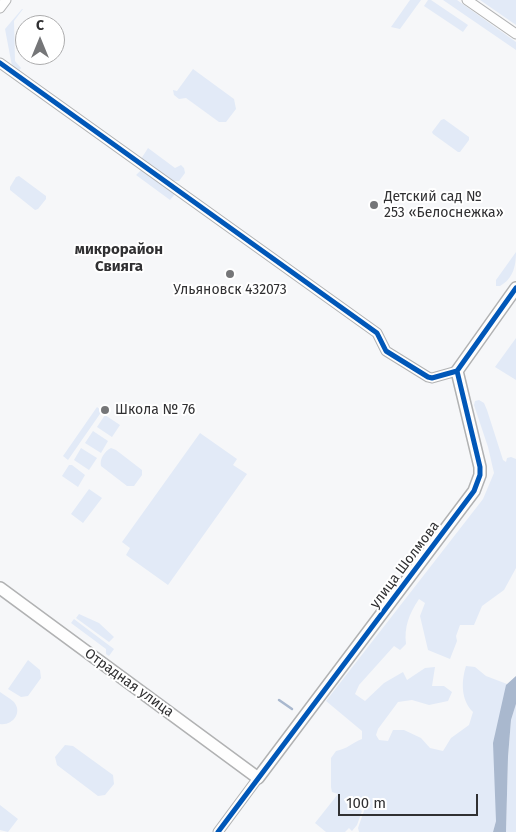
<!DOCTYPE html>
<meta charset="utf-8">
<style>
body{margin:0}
#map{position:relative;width:516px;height:832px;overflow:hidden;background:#f6f7f9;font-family:"Fira Sans",sans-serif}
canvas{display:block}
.north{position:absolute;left:15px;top:15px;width:50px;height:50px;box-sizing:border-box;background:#fff;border:1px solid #acacad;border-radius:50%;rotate:0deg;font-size:14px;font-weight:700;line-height:20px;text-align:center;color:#303032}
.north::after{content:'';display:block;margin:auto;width:18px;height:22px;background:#757678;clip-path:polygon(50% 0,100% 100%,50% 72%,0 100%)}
.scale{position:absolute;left:338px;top:794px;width:140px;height:22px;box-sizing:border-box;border:2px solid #303032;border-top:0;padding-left:6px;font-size:15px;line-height:18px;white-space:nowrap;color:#303032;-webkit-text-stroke:4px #fff;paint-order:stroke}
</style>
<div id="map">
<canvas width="516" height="832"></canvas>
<div class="north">С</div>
<div class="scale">100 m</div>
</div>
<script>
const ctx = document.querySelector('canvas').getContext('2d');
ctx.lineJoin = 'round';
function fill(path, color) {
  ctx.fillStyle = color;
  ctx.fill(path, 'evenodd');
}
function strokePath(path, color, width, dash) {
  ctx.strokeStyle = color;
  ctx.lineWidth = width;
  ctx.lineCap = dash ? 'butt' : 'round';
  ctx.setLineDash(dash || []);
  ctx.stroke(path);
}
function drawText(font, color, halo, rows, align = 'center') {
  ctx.font = font + ' "Fira Sans",sans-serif';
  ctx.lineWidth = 4;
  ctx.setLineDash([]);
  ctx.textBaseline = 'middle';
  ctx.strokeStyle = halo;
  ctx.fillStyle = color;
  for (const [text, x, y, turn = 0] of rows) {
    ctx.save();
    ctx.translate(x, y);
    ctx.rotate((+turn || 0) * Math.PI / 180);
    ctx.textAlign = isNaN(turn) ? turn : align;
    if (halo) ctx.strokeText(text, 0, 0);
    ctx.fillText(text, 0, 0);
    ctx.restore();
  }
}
fill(new Path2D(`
 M410,0H421L400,29L391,27Z
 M428,0H431L468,25L463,32L424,6Z
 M443,0H457L516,42V50Z
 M480,0H516V25Z
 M22,9H23L14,21L15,61L21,68L18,72L12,66L5,29Z
 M193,69L234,99L236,109L226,122H219L186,98L179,99L174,95L173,90L177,91Z
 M444,119L469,137V140L460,152H458L433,134L432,132L441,120Z
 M148,148L175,168L181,165L184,168L185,173L179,181H172L141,159Z
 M141,170L175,194L170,200L136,175Z
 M19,176L46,196V199L38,209L35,210L10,190V187L16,177Z
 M516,252C516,266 513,279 500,286H496V280Z
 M516,338V380L495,367Z
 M479,400L484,403L487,410L503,460L506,462L507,458L511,457L516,459V568L504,590L482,606L474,625H460L456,636L457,641L450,659L428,650L420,616L425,603L419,599C409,614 404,627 406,644L400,650L394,646L359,685L355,694L365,701L384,683L403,672L407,680L425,668L435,667L432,686H444L452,692L448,701L429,705L412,700L398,702L378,729L376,735L379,740L388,741L393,730H404L421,738L430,748L443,751L451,738L469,725L473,712C461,700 461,682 466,666L475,667L486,676L507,684L496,821L493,832H359L358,828L366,805L359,796L350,799L345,798L362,811L357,825L352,831L349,828L345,832H326L315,823L338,794L332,792L331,787V758L336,751C347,749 352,743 362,739V731L326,701L483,499L494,473L488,447L474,405L475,401Z
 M97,407L102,411L68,460L63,456Z
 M105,415L120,425L112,437L97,427Z
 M93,431L108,441L101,453L85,443Z
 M200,433L237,459L233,465L247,474L168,585L126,555L130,548L122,542Z
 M81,448L97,458L89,470L74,460Z
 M111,448L116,450L142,470V475L134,486H127L101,466C99,459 105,451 111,448Z
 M69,465H72L85,475L78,487L62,476Z
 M89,489L102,498L83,523L71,514Z
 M79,614L99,623L114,637L109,642L76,618Z
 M74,619L114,649L109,656L106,654V649L71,623Z
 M28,660L40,670L41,678L28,696L21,697L8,689Z
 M0,692C4,695 10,698 14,702C23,713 12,726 0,724Z
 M516,704V832H506L508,757L511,720Z
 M65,745L73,746L113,775L114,784L105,795L98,796L57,765L55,757Z
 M0,805L18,819L8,832L0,830Z`), '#e2eaf7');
fill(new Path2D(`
 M516,676V704L511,720L508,757L506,832H493L496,821L493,743L506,685Z`), '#a9b8ce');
strokePath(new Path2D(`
 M279,700L292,709`), '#a9b8ce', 2.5);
const street = new Path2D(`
 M467,0L516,34
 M0,8L6,0
 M0,63L377,333L386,351L428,377L432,378L457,371
 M218,832L258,778`);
const secondary = new Path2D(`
 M0,588L258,778L474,491L480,475V467L457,371L516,288`);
strokePath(street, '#b1b2b3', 11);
strokePath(secondary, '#b1b2b3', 14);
strokePath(street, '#fefefe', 9);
strokePath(secondary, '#fefefe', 11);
strokePath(new Path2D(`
 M0,63L377,333L386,351L428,377L432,378L457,371
 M218,832L474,491L480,475V467L457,371L516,288`), '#0057b8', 5);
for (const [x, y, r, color] of [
 [374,205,5,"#757678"],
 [230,274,5,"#757678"],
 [105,410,5,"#757678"]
]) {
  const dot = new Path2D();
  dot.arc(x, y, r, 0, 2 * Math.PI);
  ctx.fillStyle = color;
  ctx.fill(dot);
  strokePath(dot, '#fff', 2);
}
drawText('14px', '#303032', '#fff', [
 ["Детский сад №",384,197],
 ["253 «Белоснежка»",384,213],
 ["Ульяновск 432073",230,290,"center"],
 ["Школа № 76",115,410]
], 'left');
drawText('14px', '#303032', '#fff', [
 ["улица Шолмова",405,565,-53],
 ["Отрадная улица",129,683,36]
]);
drawText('bold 15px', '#303032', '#fff', [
 ["микрорайон",119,250],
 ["Свияга",119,267]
]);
</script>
